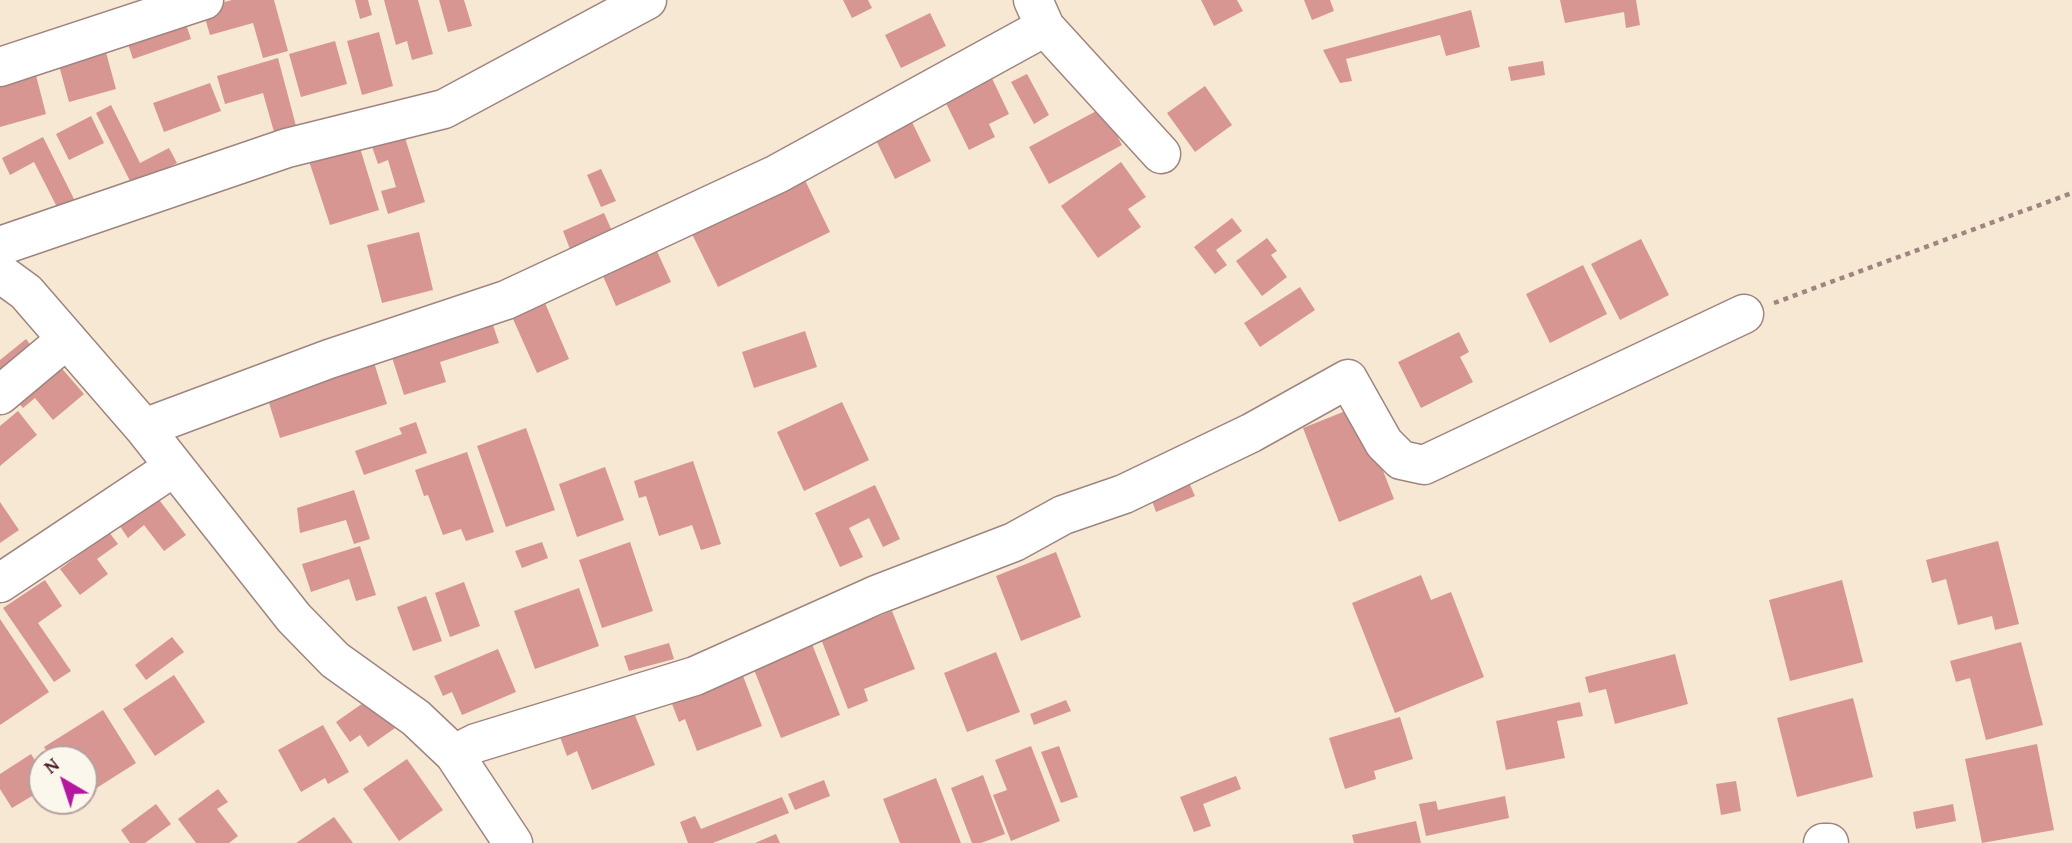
<!DOCTYPE html>
<style>
body{margin:0}
#map{position:relative;width:2072px;height:843px;overflow:hidden;background:#f6e8d3;font-family:"Gentium Book Plus",serif}
canvas{display:block}
.north{position:absolute;left:28px;top:745px;width:70px;height:70px;box-sizing:border-box;background:#fbf7ec;border:2px solid #b4a19f;border-radius:50%;rotate:321deg;font-size:19px;font-weight:700;line-height:28px;text-align:center;color:#4a1f2b}
.north::after{content:'';display:block;margin:auto;width:24px;height:32px;background:#b5179e;clip-path:polygon(50% 0,100% 100%,50% 72%,0 100%)}
</style>
<div id="map">
<canvas width="2072" height="843"></canvas>
<div class="north">N</div>
</div>
<script>
const ctx = document.querySelector('canvas').getContext('2d');
ctx.lineJoin = 'round';
function fill(path, color) {
  ctx.fillStyle = color;
  ctx.fill(path, 'evenodd');
}
function strokePath(path, color, width, dash) {
  ctx.strokeStyle = color;
  ctx.lineWidth = width;
  ctx.lineCap = dash ? 'butt' : 'round';
  ctx.setLineDash(dash || []);
  ctx.stroke(path);
}
fill(new Path2D(`
 M232,0H274L288,51L263,58L253,23L210,35L202,8Z
 M355,0H368L372,15L360,19Z
 M384,0H418L433,54L412,60L407,41L396,45Z
 M439,0H464L472,26L448,32Z
 M843,0H868L872,8L852,18Z
 M1201,0H1237L1243,11L1214,26Z
 M1304,0H1330L1334,11L1312,20Z
 M1560,0H1636L1640,25L1626,28L1624,12L1565,23Z
 M1471,10L1480,47L1446,56L1440,35L1346,59L1352,81L1340,83L1323,50Z
 M930,13L946,46L901,68L885,35Z
 M184,18L191,39L133,59L126,38Z
 M379,32L393,86L362,95L347,41Z
 M335,41L347,84L301,97L289,54Z
 M104,45L116,89L69,102L57,58Z
 M278,58L296,126L274,132L263,93L225,104L217,76Z
 M1543,61L1545,75L1511,81L1508,67Z
 M33,64L46,114L0,127V74Z
 M989,72L1009,114L989,124L995,137L969,150L942,95Z
 M1027,74L1049,115L1034,124L1011,82Z
 M210,83L221,111L164,132L153,103Z
 M1205,86L1232,125L1195,152L1167,113Z
 M111,105L140,163L169,148L177,163L132,185L96,113Z
 M1102,108L1122,145L1049,184L1029,147Z
 M908,114L931,161L895,179L872,132Z
 M91,116L104,143L69,160L56,134Z
 M402,128L425,202L388,214L381,191L396,187L388,160L378,164L369,138Z
 M356,135L379,210L330,225L306,152Z
 M43,137L75,201L58,209L34,162L10,175L2,158Z
 M1121,162L1146,197L1128,209L1141,227L1098,258L1061,206Z
 M601,169L616,201L601,207L587,175Z
 M803,176L830,232L718,287L691,232Z
 M604,213L612,231L570,249L563,231Z
 M1232,218L1242,231L1216,250L1227,265L1215,274L1194,247Z
 M419,232L433,290L382,303L367,245Z
 M651,238L671,282L616,306L597,262Z
 M1267,238L1277,251L1271,255L1287,277L1262,296L1236,261Z
 M1641,239L1669,295L1620,320L1591,264Z
 M1583,265L1607,314L1550,343L1526,294Z
 M1300,287L1315,310L1260,347L1244,323Z
 M542,296L569,359L537,373L509,310Z
 M490,316L499,343L440,362L446,382L404,395L389,348Z
 M805,331L817,367L754,388L742,352Z
 M1459,332L1469,352L1460,357L1473,382L1421,408L1398,362Z
 M26,339L38,355L0,378V360Z
 M372,356L387,404L280,438L265,390Z
 M58,364L84,394L53,420L35,398L23,408L15,399Z
 M842,402L869,460L804,491L777,432Z
 M1358,406L1394,499L1339,522L1303,428Z
 M18,411L37,435L0,466V426Z
 M416,422L427,453L364,475L355,451L402,434L399,428Z
 M526,428L555,510L506,527L477,446Z
 M467,452L494,532L466,541L461,529L443,535L428,495L424,496L415,470Z
 M693,461L721,544L701,550L692,525L659,536L646,496L639,498L634,481Z
 M605,467L624,520L577,537L559,484Z
 M1187,478L1195,496L1156,512L1149,493Z
 M875,485L900,539L883,547L869,518L849,528L863,557L840,567L815,513Z
 M354,490L370,539L354,544L346,520L300,533L297,508Z
 M157,497L186,535L164,551L144,525L128,538L119,525Z
 M0,502L19,530L0,543Z
 M109,532L118,544L97,559L108,574L80,595L60,569Z
 M1998,541L2019,624L1995,630L1992,616L1958,625L1946,579L1932,583L1926,560Z
 M542,542L548,558L522,568L515,551Z
 M630,542L653,611L602,628L579,560Z
 M360,546L376,595L356,601L349,579L311,592L302,564Z
 M1056,552L1081,617L1021,641L996,576Z
 M1421,575L1431,600L1451,592L1484,677L1395,713L1352,603Z
 M45,580L62,606L38,623L71,671L54,682L3,608Z
 M1842,580L1863,662L1790,681L1769,600Z
 M464,582L480,626L450,637L435,593Z
 M579,588L599,646L535,669L514,611Z
 M426,596L442,641L413,651L397,607Z
 M892,611L915,669L864,689L868,701L848,709L821,639Z
 M0,619L49,692L0,725Z
 M172,637L184,652L146,680L135,665Z
 M810,639L840,715L781,738L751,662Z
 M2021,642L2043,725L1986,740L1970,678L1956,682L1950,661Z
 M669,643L674,659L629,671L624,656Z
 M498,649L516,692L462,715L452,692L443,696L434,676Z
 M996,652L1020,712L967,732L944,673Z
 M1675,654L1688,704L1615,724L1606,689L1589,693L1585,677Z
 M740,668L762,726L697,751L685,719L679,722L669,696Z
 M174,675L205,722L155,756L123,709Z
 M376,694L398,726L368,747L360,735L350,742L336,722Z
 M1853,698L1873,777L1797,797L1777,718Z
 M1066,700L1071,711L1034,725L1030,714Z
 M1580,702L1583,716L1557,721L1565,758L1506,770L1496,721Z
 M632,708L655,765L592,790L577,751L567,756L560,737Z
 M103,710L136,763L84,796V759H52L44,747Z
 M1400,717L1413,759L1374,771L1376,779L1345,789L1329,738Z
 M323,725L349,772L328,784L325,778L301,792L278,750Z
 M2037,744L2054,830L1982,843L1965,759Z
 M1031,746L1060,821L1011,841L993,795L1007,790L995,760Z
 M1059,746L1078,797L1061,803L1041,752Z
 M31,754L42,771V790L12,808L0,789V774Z
 M407,759L443,810L399,841L363,789Z
 M983,775L1005,834L981,843H972L951,788Z
 M1236,776L1241,789L1203,804L1211,826L1194,832L1180,797Z
 M936,778L961,843H900L883,799Z
 M824,780L830,796L795,810L788,794Z
 M1736,781L1741,811L1721,815L1716,784Z
 M218,789L228,802L217,809L238,836L229,843H196L178,819Z
 M1505,796L1509,818L1426,836L1419,804L1436,801L1438,810Z
 M782,797L789,813L713,843H688L680,822L695,816L701,829Z
 M156,804L171,824L145,843H130L121,830Z
 M1953,804L1956,821L1916,829L1913,812Z
 M334,817L353,843H296Z
 M1416,821L1421,843H1354L1352,835Z
 M776,834L780,843H755Z`), '#d79691');
const minor = new Path2D(`
 M1033,0L1045,27L1161,154
 M0,67L204,0
 M0,246L287,148L444,109L647,0
 M0,273L26,292L144,428L294,618L335,660L416,718L454,754L513,843
 M0,395L67,339
 M144,428L329,359L506,300L777,174L1045,27
 M0,583L174,467
 M454,754L476,743L695,676L876,595L1014,542L1063,515L1124,494L1251,433L1348,379L1384,443L1401,460L1424,465L1744,314
 M1823,843H1829`);
strokePath(minor, '#a0847f', 41);
strokePath(new Path2D(`
 M1774,303L2072,193`), '#a0847f', 4.5, [5, 5]);
strokePath(minor, '#fff', 38);
</script>
